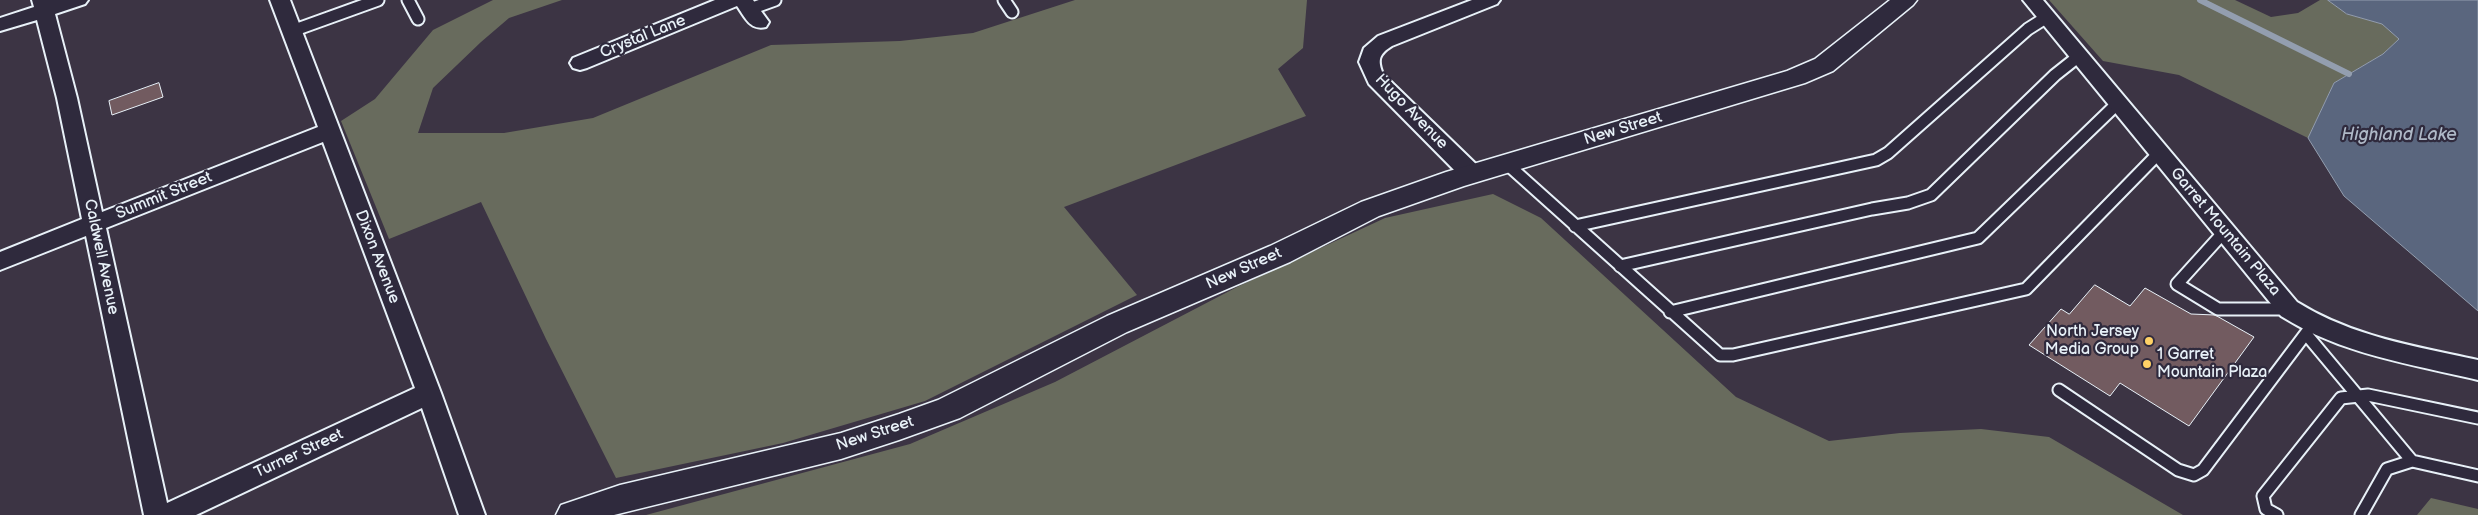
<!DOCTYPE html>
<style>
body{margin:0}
canvas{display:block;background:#3c3444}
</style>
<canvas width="2478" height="515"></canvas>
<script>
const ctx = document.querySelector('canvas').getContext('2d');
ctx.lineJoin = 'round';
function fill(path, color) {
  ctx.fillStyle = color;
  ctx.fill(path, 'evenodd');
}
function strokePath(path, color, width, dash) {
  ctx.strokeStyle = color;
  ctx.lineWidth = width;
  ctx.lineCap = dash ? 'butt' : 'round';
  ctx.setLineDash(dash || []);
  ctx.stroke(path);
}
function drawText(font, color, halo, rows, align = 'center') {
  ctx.font = font + ' "Balsamiq Sans",sans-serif';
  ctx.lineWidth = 4.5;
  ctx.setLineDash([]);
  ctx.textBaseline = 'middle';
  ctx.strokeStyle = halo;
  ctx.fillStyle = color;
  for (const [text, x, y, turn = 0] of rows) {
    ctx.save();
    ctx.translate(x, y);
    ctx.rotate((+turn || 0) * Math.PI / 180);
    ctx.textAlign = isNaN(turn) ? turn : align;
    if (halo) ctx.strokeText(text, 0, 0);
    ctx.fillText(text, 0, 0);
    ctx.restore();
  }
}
fill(new Path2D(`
 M493,0H562L509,18L481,42L433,88L418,133H504L593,118L771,45L900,41L973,33L1075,0H1307L1303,48L1278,69L1306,116L1064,207L1137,295L925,401L783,443L616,478L546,339L481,202L389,239L341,121L375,99L433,30Z
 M2049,0H2235L2271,17L2298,13L2320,0H2328L2347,14L2382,24L2399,39L2383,54L2334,83L2308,138L2179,75L2103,61Z
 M1493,194L1541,218L1736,397L1829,441L1900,433L1981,429L2049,437L2183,515H646L910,444L1055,382L1239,286L1385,218Z
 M2431,498L2478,509V515H2417Z`), '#686b5d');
const water = new Path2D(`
 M2328,0H2478V311L2344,196L2308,138L2334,83L2383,54L2399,39L2382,24L2347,14Z`);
fill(water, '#5a667e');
strokePath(water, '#939eaf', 1);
strokePath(new Path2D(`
 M2200,0L2349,74`), '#939eaf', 6);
const building = new Path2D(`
 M159,83L163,97L112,115L109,101Z
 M2095,285L2130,306L2145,288L2191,314L2215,315L2254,337L2189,426L2120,383L2110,396L2029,345L2061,309L2069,314Z`);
fill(building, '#725b60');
strokePath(building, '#e8f1f8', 1);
const service = new Path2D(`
 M408,0L418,19
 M1004,0L1012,12
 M750,9L775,0
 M292,31L378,0
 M1507,164L1720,355H1733L2026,289L2159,153
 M1575,226L1876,160L1888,153L2028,29L2047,17
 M2224,232L2177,284L2218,309H2288
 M1620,266L1872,209L1908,203L1931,195L2055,75L2079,56
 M1670,312L1978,238L2118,103
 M2306,334L2412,461
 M2059,390L2178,470L2194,475L2203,470L2313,324
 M2277,515L2266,509L2263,496L2341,398L2368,395L2478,418
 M2361,515L2387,469L2412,461L2478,476`);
const minor = new Path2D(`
 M32,0H88L85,4L55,14L77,98L102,212L318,127L270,0H290L441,393L485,515H459L422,408L196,515H144L86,236L0,270V252L82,219L57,98L37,20L0,31V18L34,7ZM323,142L415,388L167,503L106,228Z
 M715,0H753L769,22L766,27C750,31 745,17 737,6L587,68L580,70L573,68L570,63L573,58Z
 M1472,0H1500L1497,4L1392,46C1379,54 1377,60 1383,74L1480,168L1483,174L1480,180L1472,182L1464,180L1369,84L1359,62L1364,48L1378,36Z
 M2023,0H2043L2297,302C2353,337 2415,346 2478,360V380C2410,364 2341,354 2281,316Z`);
const tertiary = new Path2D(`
 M1890,0H1917L1913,5L1833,71L1805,83L1464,186L1379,216L1290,262L1127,332L960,418L899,440L841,459L614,515H556L561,505L620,485L841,433L899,414L938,400L1107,316L1270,246L1361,202L1446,172L1787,71L1815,59Z`);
strokePath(service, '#e8f1f8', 15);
strokePath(minor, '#e8f1f8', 4);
strokePath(tertiary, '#e8f1f8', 3);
strokePath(service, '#2f2a3d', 11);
fill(minor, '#2f2a3d');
fill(tertiary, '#2f2a3d');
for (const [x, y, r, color] of [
 [2149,341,5,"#ffd166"],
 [2147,364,5,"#ffd166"]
]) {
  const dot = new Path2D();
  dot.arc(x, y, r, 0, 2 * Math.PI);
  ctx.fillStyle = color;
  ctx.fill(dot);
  strokePath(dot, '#2f2a3d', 2);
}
drawText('16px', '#e8f1f8', '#2f2a3d', [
 ["Crystal Lane",643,37,-22],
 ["Hugo Avenue",1411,112,46],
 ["New Street",1623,129,-17],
 ["Summit Street",164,196,-22],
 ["Garret Mountain Plaza",2225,232,50],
 ["Caldwell Avenue",101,257,78],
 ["Dixon Avenue",377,257,69],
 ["New Street",1244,269,-24],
 ["New Street",875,434,-18],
 ["Turner Street",299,454,-25]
]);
drawText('16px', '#e8f1f8', '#2f2a3d', [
 ["North Jersey",2139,332],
 ["Media Group",2139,350],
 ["1 Garret",2157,355,"left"],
 ["Mountain Plaza",2157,373,"left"]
], 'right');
drawText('italic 18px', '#afb9c7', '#2f2a3d', [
 ["Highland Lake",2399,135]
]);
</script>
